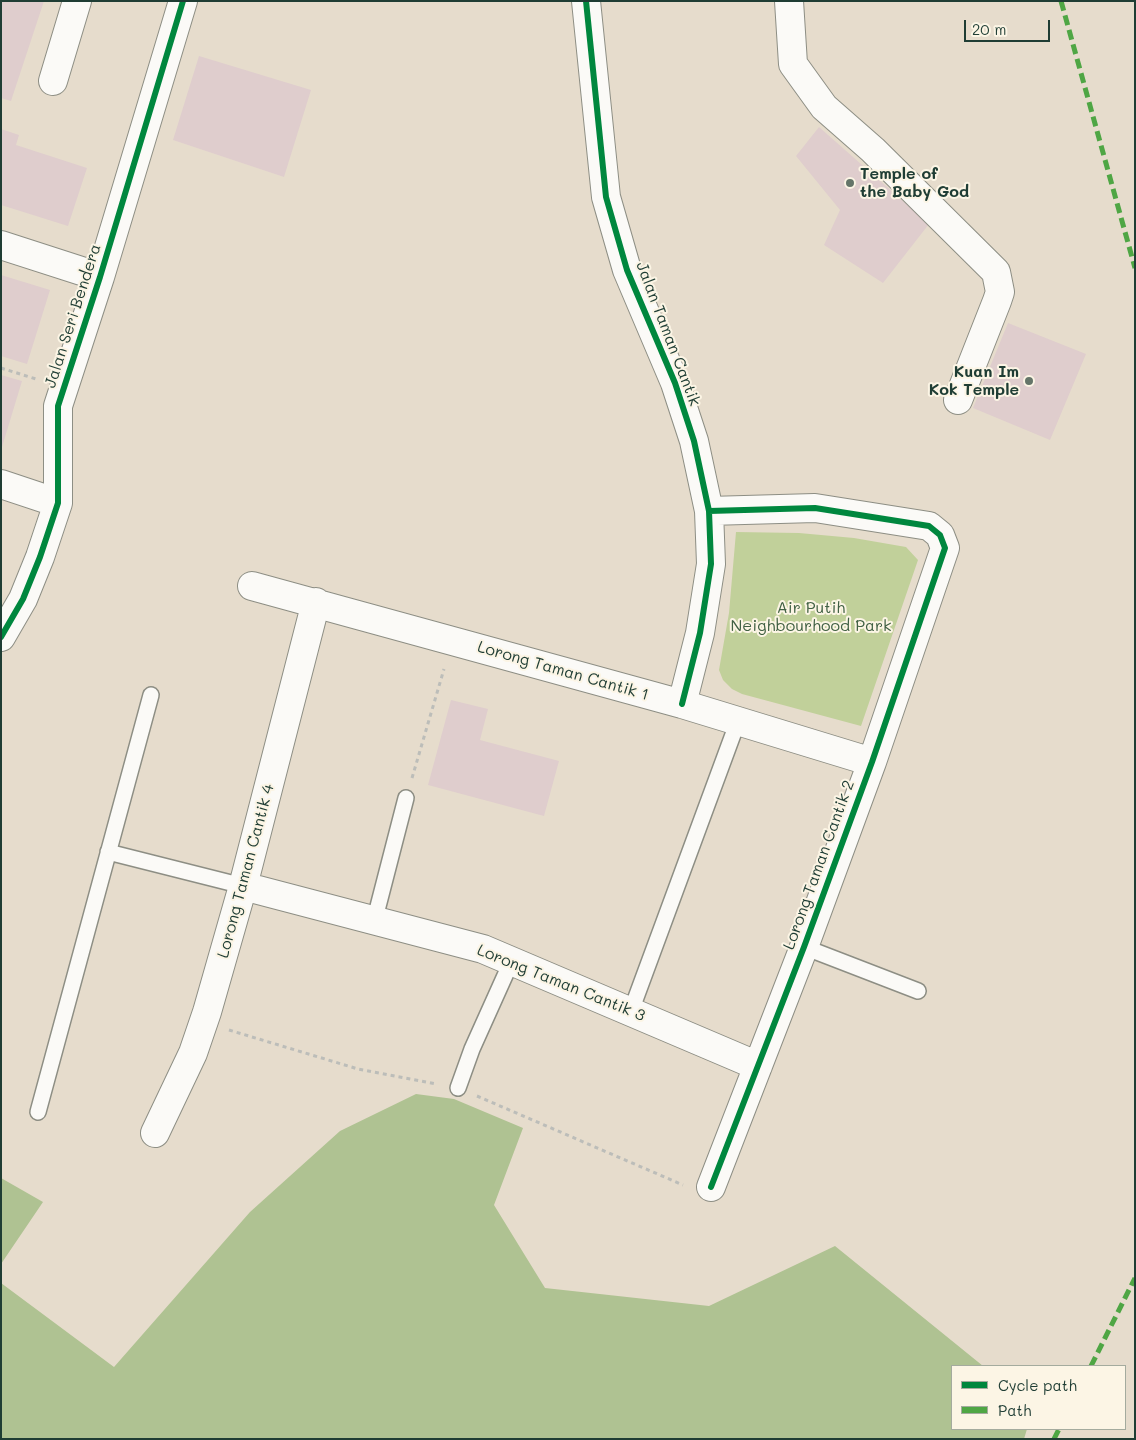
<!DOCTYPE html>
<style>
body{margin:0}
#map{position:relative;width:1136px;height:1440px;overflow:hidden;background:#e6dccc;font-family:Mali,sans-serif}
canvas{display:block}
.frame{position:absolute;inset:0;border:2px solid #1f3d34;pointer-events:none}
.legend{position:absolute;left:951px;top:1365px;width:175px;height:65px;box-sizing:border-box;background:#fcf5e5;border:1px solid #a4ab9e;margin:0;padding:6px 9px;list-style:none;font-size:15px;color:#1f3d34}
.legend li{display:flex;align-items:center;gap:10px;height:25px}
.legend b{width:25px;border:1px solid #a4ab9e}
.scale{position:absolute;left:964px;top:20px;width:86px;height:22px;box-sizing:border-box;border:2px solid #1f3d34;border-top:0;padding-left:6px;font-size:15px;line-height:18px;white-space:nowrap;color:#1f3d34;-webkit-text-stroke:4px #fcf5e5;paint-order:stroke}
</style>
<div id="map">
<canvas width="1136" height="1440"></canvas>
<div class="frame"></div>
<ul class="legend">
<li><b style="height:6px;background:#00873e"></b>Cycle path</li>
<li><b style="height:6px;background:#4fa644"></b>Path</li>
</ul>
<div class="scale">20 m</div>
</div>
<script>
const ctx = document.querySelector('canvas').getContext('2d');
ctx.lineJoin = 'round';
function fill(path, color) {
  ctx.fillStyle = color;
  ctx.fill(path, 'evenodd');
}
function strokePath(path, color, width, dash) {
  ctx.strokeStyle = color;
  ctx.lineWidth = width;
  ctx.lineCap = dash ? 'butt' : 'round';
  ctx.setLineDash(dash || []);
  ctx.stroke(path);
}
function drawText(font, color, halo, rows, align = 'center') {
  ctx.font = font + ' Mali,sans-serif';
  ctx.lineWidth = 4;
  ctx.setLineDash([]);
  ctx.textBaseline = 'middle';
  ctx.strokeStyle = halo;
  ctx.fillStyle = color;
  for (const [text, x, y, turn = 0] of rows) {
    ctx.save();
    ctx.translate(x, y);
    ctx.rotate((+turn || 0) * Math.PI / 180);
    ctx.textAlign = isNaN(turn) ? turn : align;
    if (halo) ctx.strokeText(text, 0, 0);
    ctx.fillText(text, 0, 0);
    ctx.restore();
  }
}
fill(new Path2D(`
 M736,532L799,533L854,538L906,547L918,560L861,726L742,694L732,689L723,680L719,670L729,613Z`), '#c1d09a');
fill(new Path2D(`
 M416,1094L454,1099L523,1128L494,1205L545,1288L709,1306L835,1246L983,1366H952V1429H1027L1024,1439H1V1283L114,1367L250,1212L340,1131Z
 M1,1178L43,1202L1,1264Z`), '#afc292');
fill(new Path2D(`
 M1,1H44L11,101L1,98Z
 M199,56L311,90L284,177L173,140Z
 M819,127L929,224L883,283L824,245L840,210L796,156Z
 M1,129L19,135L16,145L87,168L68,226L1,205Z
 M1,275L50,290L27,364L1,356Z
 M1008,323L1086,354L1050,440L973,408Z
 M1,375L22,381L2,447H1Z
 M451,700L488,709L480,740L559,761L544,816L428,785Z`), '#dfcdcd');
const service = new Path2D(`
 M108,852L243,886
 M374,922L406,798
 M804,947L918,991
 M631,1011L738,721
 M458,1088L472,1049L512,960
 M38,1112L151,695`);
const minor = new Path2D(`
 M586,1L606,197L627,270L675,383L694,441L709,511L711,564L700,633L682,704
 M789,1L793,64L824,107L873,150L996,272L1000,292L997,301L958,400
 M53,81L77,1
 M1,245L100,277
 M1,484L58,503
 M709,511L815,508L929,526L940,535L945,548L872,762L804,947L711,1187
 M252,586L682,704L872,762
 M1,637L23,599L40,557L58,503V406L100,277L183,1
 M243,886L483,949L758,1066
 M155,1133L193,1053L207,1012L243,886L316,602`);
strokePath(service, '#8d8e84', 18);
strokePath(minor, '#8d8e84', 30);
strokePath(new Path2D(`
 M1,368L36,379
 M412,778L444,669
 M229,1030L358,1069L436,1084
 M477,1096L683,1185`), '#bcbdb9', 3, [4, 4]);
strokePath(service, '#fbfaf7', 15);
strokePath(minor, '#fbfaf7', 28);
strokePath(new Path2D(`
 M1061,1L1135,268
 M1091,1366L1135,1278
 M1054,1439L1059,1429`), '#4fa644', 5, [10, 5]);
strokePath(new Path2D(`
 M586,1L606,197L627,270L675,383L694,441L709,511L711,564L700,633L682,704
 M709,511L815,508L929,526L940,535L945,548L872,762L804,947L711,1187
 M1,637L23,599L40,557L58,503V406L100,277L183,1`), '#00873e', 6);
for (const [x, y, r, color] of [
 [850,183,5,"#657569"],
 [1029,381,5,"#657569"]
]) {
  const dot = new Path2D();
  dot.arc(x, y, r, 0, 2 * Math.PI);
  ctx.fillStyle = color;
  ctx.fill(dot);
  strokePath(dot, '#fcf5e5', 2);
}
drawText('bold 16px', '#1f3d34', '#fcf5e5', [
 ["Temple of",860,174],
 ["the Baby God",860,192],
 ["Kuan Im",1019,372,"right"],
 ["Kok Temple",1019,390,"right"]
], 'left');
drawText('16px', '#1f3d34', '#fcf5e5', [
 ["Jalan Seri Bendera",73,316,-72],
 ["Jalan Taman Cantik",668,334,69],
 ["Lorong Taman Cantik 1",563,671,16],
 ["Lorong Taman Cantik 2",819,865,-70],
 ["Lorong Taman Cantik 4",246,871,-75],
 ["Lorong Taman Cantik 3",561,983,22]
]);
drawText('16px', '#406043', '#fcf5e5', [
 ["Air Putih",811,608],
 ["Neighbourhood Park",811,626]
]);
</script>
